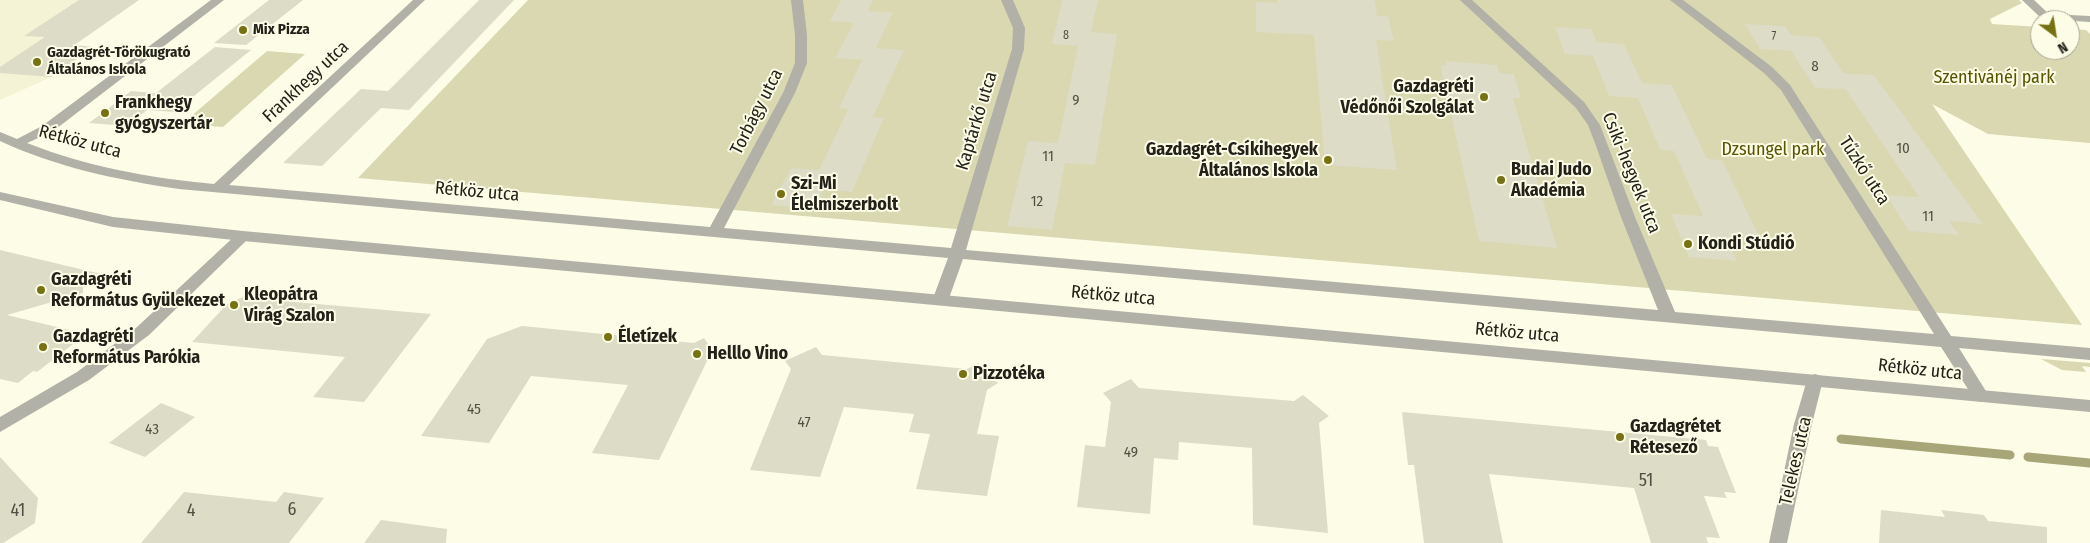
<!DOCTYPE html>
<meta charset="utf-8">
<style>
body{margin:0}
#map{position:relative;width:2090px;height:543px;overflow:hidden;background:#fdfce6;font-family:"Fira Sans Condensed",sans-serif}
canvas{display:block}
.north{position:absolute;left:2030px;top:10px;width:50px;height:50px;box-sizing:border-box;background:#fdfce6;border:1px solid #a6a594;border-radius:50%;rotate:149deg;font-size:14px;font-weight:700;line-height:20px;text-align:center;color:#23221a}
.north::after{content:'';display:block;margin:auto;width:18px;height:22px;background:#767112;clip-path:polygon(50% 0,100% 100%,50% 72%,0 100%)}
</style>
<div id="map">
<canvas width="2090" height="543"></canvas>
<div class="north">N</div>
</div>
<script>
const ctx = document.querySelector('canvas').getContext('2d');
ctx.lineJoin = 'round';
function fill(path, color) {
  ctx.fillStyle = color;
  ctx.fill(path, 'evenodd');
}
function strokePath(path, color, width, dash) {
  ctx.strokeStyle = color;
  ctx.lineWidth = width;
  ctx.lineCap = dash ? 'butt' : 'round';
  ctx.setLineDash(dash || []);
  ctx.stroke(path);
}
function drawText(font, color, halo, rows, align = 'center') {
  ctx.font = font + ' "Fira Sans Condensed",sans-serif';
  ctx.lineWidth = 4;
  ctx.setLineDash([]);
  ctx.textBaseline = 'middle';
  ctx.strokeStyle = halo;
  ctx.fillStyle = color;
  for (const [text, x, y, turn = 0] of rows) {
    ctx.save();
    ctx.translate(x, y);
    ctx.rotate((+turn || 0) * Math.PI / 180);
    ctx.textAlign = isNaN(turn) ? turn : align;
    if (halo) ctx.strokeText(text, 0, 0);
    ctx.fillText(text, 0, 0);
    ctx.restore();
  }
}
fill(new Path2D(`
 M0,0H139L75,45L95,47L51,77L0,100Z`), '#f4f3d5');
fill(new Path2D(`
 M528,0H2019L2022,3L1990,19L1992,24L2040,27V50H2070V29L2086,30L2090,34V143L1988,134L1932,104L2082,325L358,178Z
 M267,51L305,54L223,127L182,124Z
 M2041,359L2090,363V367L2082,366L2086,372L2062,370Z`), '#d9d8b1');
strokePath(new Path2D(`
 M1841,439L2010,455
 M2028,457L2090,463`), '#a8a678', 9);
fill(new Path2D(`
 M79,0H139L74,45L95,47L51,77L0,73V67L45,37L24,36Z
 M269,0H303L246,45L214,43Z
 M479,0H514L409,110L381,108L322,166L283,163L361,89L388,91Z
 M841,0H873L868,11L893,12L876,48L904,50L873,117L884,118L852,192L823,189L815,209L771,205L791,168L819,170L848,109L839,108L862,60L835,58L854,23L830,21Z
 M1062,0H1098L1091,32L1117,34L1095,165L1065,163L1052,230L1007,226L1028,141L1058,143L1078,46L1052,44Z
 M1277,0H1375L1377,16H1388L1394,41L1376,40L1397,170L1325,165L1314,35L1256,32V2L1277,3Z
 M1745,24L1785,26L1791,35L1819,37L1843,73L1874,75L1983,224L1949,221L1959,235L1909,231L1886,195L1919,197L1845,89L1815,88L1791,51L1760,49Z
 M1555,27L1591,29L1597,42L1624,44L1642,83L1672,85L1707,159L1722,160L1762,242L1727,239L1737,261L1689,257L1671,214L1703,216L1674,151L1660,150L1638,98L1609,96L1593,56L1565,54Z
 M215,47L251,50L174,112L147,110L127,126L89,123L131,91L156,93Z
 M1446,61L1497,65L1499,73L1514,74L1521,98H1513L1557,248L1479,241L1440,65L1446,66Z
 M0,250L101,274L83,287V293L7,315L86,334L37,372L33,371L18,383L0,379Z
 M243,297L272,300L431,314L364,402L313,397L345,357L192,342L227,304Z
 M522,326L694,343L704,338L717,357L707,361L659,460L592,453L628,385L531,376L489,443L421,436L487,339Z
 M816,347L822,355L967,369L978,363L998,383L987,390L977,434L999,436L987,496L916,489L930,434L909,432L914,414L844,407L820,477L750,470L791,369L785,361Z
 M1131,379L1139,388L1294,401L1303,395L1329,416L1319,423L1328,533L1253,525L1252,448L1179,442L1178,460L1154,458L1150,514L1077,507L1085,445L1105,447L1111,402L1103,393Z
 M161,403L195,417L145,457L109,443Z
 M1402,412L1706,440L1708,446L1718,447L1736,493L1724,492L1727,498L1704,496L1720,538L1706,537L1708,543H1651L1634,488L1489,474L1503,543H1424L1414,465H1408Z
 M0,457L38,498L35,523L3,543H0Z
 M184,492L276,502L284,492L324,498L289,543H141Z
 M1881,510L1945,517L1941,510L1984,515L1988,521L2047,527V543H1879Z
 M381,520L447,529L446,543H364Z`), '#dddcc6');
fill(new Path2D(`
 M2022,0H2034L2049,14L2090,16V22L2042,19Z`), '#b1b1a8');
fill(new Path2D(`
 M211,0H224L52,132L27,143C88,167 150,178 214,184L413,0H425L229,185L710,227L783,93L795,63V35L791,0H803L807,35V63L795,93L724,228L951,248L1012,49L1013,28L1001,0H1013L1025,28L1024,49L966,250L1658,310L1621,217L1596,146L1588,125L1576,108L1460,0H1472L1584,102L1600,125L1635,217L1675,312L1934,334L1781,90L1764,73L1670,0H1683L1772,67L1790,85L1951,336L2090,348V360L1959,348L1989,396L1987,400L1981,402L1975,400L1941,347L963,259L948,301L945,305H935L932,301L948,258L179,189C117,180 56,167 0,141V132L17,139L42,126Z
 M243,231L250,236L248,239L149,335L89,380L0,432V417L77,372L137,327L238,233Z
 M1815,374L1821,376L1823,380L1812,424L1787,543H1769L1794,424L1807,380L1809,376Z`), '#b1b1a8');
fill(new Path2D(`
 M0,192L113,217L243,231L2090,400V412L243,241L113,227L0,200Z`), '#b1b1a8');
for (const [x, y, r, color] of [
 [243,30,5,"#767112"],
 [37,62,5,"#767112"],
 [1484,97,5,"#767112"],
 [105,113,5,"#767112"],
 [1328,160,5,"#767112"],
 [1501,180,5,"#767112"],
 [781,194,5,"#767112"],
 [1688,244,5,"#767112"],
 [41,290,5,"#767112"],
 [234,305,5,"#767112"],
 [608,337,5,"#767112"],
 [43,347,5,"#767112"],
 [697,354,5,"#767112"],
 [963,374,5,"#767112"],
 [1620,437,5,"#767112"]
]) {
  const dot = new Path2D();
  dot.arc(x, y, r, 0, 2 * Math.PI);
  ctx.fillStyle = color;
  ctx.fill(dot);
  strokePath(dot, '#fdfce6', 2);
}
drawText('12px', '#525045', null, [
 ["8",1066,36],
 ["7",1774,37]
]);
drawText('bold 15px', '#23221a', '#fdfce6', [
 ["Mix Pizza",253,30],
 ["Gazdagrét-Törökugrató",47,53],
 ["Általános Iskola",47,70]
], 'left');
drawText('15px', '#525045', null, [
 ["8",1815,67],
 ["9",1076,101],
 ["10",1903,149],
 ["11",1048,157],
 ["12",1037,202],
 ["11",1928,217],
 ["45",474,410],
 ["47",804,423],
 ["43",152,430],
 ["49",1131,453]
]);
drawText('18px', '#585400', '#fdfce6', [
 ["Szentivánéj park",1994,78],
 ["Dzsungel park",1773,150]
]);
drawText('18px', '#23221a', '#fdfce6', [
 ["Frankhegy utca",306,82,-43],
 ["Torbágy utca",757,112,-63],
 ["Kaptárkő utca",977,121,-73],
 ["Rétköz utca",80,142,15],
 ["Tűzkő utca",1864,171,57],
 ["Csiki-hegyek utca",1631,173,68],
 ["Rétköz utca",477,192,5],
 ["Rétköz utca",1113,296,5],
 ["Rétköz utca",1517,333,5],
 ["Rétköz utca",1920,370,6],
 ["Telekes utca",1796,461,-77]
]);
drawText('bold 18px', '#23221a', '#fdfce6', [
 ["Gazdagréti",1474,87,"right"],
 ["Védőnői Szolgálat",1474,108,"right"],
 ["Frankhegy",115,103],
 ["gyógyszertár",115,124],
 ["Gazdagrét-Csíkihegyek",1318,150,"right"],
 ["Általános Iskola",1318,171,"right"],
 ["Budai Judo",1511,170],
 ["Akadémia",1511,191],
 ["Szi-Mi",791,184],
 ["Élelmiszerbolt",791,205],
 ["Kondi Stúdió",1698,244],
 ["Gazdagréti",51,280],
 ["Református Gyülekezet",51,301],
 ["Kleopátra",244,295],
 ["Virág Szalon",244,316],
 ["Gazdagréti",53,337],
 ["Református Parókia",53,358],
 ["Életízek",618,337],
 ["Helllo Vino",707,354],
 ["Pizzotéka",973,374],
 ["Gazdagrétet",1630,427],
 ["Rétesező",1630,448]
], 'left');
drawText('18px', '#525045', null, [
 ["51",1646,481],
 ["6",292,510],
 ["41",18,511],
 ["4",191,511]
]);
</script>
